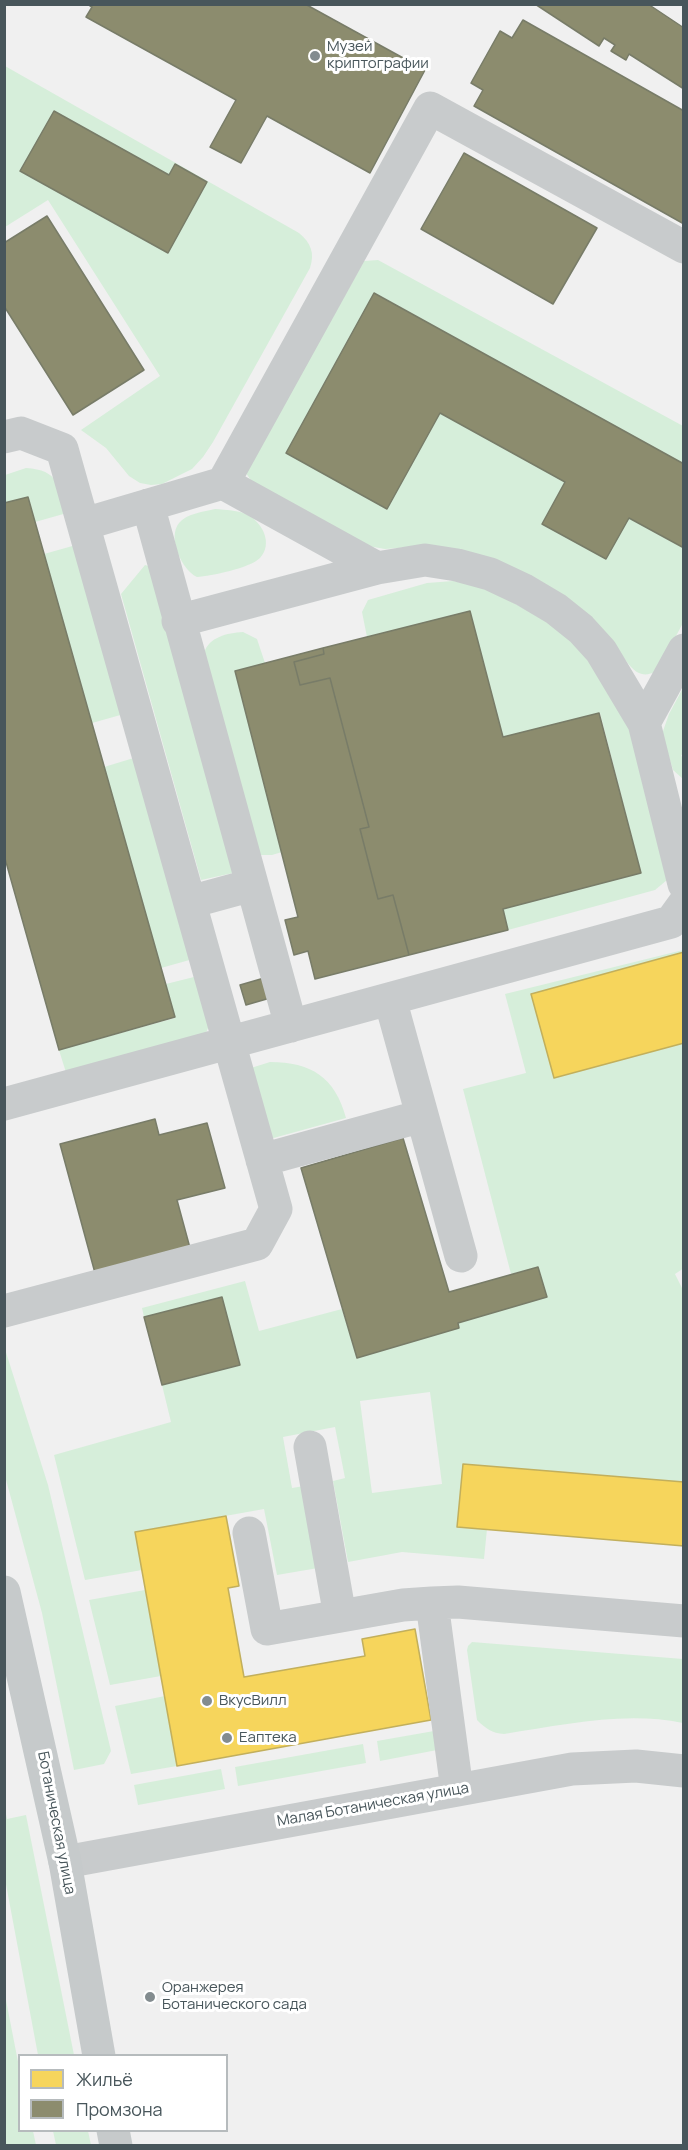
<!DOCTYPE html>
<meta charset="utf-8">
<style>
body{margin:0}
#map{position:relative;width:688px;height:2150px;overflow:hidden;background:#f0f0f0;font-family:Manrope,sans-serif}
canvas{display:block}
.frame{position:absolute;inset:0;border:6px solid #48565b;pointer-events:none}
.legend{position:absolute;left:18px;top:2054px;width:210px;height:78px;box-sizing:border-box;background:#fff;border:2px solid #b6bbbd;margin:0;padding:8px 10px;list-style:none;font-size:18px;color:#48565b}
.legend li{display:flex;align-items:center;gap:12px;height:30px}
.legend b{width:30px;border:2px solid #b6bbbd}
</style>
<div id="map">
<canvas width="688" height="2150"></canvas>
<div class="frame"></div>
<ul class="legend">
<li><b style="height:16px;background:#f6d55c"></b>Жильё</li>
<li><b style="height:16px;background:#8c8c6e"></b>Промзона</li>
</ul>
</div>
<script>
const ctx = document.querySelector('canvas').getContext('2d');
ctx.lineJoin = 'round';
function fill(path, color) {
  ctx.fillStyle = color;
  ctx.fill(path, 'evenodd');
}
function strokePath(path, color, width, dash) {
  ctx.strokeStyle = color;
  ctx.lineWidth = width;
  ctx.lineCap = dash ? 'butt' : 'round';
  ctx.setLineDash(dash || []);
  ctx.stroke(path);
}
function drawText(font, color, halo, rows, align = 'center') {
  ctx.font = font + ' Manrope,sans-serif';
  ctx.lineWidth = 6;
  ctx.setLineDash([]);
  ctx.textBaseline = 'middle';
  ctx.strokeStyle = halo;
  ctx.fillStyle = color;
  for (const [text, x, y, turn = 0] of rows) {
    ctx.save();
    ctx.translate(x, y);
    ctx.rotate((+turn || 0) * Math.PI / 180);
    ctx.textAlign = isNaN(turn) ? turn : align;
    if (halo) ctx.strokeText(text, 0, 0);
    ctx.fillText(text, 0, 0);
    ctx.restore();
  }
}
fill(new Path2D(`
 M5,66L299,233C311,243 315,253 310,268L213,442L203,457L192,469L162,484L151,485L140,483L129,476L106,448L81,430L160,376L48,200L5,227Z
 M378,260L683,426V464L375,293L286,453L387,509L440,413L565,482L542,524L629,518L683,548V623L657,671C640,680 633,670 623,657L425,546L385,549L368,546L252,482L246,473L364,261Z
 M26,468C59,470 59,486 67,513L35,522L28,497L5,503V475Z
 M215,509C226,510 238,510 248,515C263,523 273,544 260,558C250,568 211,576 197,577C182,570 167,538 179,523C187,513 204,512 215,509Z
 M76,545L124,714L92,723L44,554Z
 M145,565L155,568L233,873L201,880L121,594Z
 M453,581L484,587L547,621L570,640L590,661L630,730L667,880L655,890L508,930L503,909L641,873L600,713L503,737L470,611L367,637L362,612L368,600L427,583Z
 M243,632L257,639L265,663L235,672L282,852L272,855H260L204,653C209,637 227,633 243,632Z
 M683,688L684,751L681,756L683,757V779L673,770L662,734L669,714Z
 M137,757L193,959L161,968L104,767Z
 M683,950L684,1268L675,1274L684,1292L683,1482L463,1464L457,1527L487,1529L484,1559L402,1552L348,1562L333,1481L345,1478L335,1427L283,1437L292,1488L304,1486L318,1568L277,1575L264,1509L136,1532L142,1570L85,1580L54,1455L171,1422L162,1385L240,1364L222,1297L144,1317L142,1308L245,1281L259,1331L342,1309L357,1358L459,1328L458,1323L546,1297L538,1267L511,1274L463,1089L526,1073L505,994ZM430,1392L442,1484L372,1493L360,1401Z
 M198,976L209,1026L205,1035L68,1079L59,1050L175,1018L166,984Z
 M270,1062C311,1062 335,1077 346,1118L270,1139L251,1068Z
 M4,1346L48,1485L111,1751L104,1764L74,1770L42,1613L5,1476Z
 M145,1590L161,1676L110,1685L89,1600Z
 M472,1642L683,1659V1723C624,1711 564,1725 504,1734C492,1733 486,1729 477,1720L467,1650L468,1646Z
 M165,1696L177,1766L131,1774L115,1706Z
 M434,1731L437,1750L380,1761L377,1741Z
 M363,1744L366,1763L238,1786L235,1767Z
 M221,1769L225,1789L138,1805L134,1785Z
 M4,1805L7,1819L26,1815L74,2055H38L5,1879Z
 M5,1995L19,2067L20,2130L33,2131L36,2145H5Z
 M53,2131H88L91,2145H56Z`), '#d6eeda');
const homes = new Path2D(`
 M684,952V1043L554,1078L531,994Z
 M463,1464L684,1482V1546L457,1527Z
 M226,1516L239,1586L228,1588L244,1677L365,1656L362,1639L415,1629L431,1720L177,1766L135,1532Z`);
fill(homes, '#f6d55c');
strokePath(homes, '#c2af5c', 1.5);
const industry = new Path2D(`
 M87,4H305L425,70L370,173L267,116L241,163L210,147L236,100L86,17L92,7Z
 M535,4H648L684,28V89L629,54L626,60L611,51L615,45L604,38L599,46Z
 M523,20L684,111V224L474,106L483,90L471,83L500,31L512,38Z
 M54,111L169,175L175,164L207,182L168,253L20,171Z
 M464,153L597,228L553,304L421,229Z
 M47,216L144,370L73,415L4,306V243Z
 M374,293L684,464V548L629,518L606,559L542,524L565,482L440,413L387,509L286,453Z
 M28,497L175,1017L59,1050L4,855V503Z
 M470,611L503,737L599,713L641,873L503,909L508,930L409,955L393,895L378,899L360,829L369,827L330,678L300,685L294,662L324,654L323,648Z
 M323,648L324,654L294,662L300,685L330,678L369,827L360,829L378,899L393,895L409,955L315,979L308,951L294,955L285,920L298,917L235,671Z
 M271,976L277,996L246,1005L240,985Z
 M155,1119L159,1135L207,1123L225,1188L177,1200L190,1248L95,1273L60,1144Z
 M403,1138L449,1292L538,1267L547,1297L458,1323L459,1328L357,1358L301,1168Z
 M222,1297L240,1365L162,1385L144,1317Z`);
fill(industry, '#8c8c6e');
strokePath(industry, '#787c68', 1.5);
strokePath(new Path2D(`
 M4,437L21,433L62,449L276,1209L257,1244L4,1311
 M223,483L430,108L684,247
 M148,505L291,1026
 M84,524L223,483L377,568
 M178,621L377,568L425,560L457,565L490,574L524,590L556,609L581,629L601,651L644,723L684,884
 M644,723L684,650
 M190,902L252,885
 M390,999L461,1256
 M4,1104L671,922L684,904
 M262,1160L422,1116
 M310,1447L340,1616
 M249,1533L267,1629L403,1605L432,1603
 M457,1790L432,1603L458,1602L684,1621
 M65,1862L572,1769L636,1766L684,1771`), '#c8cbcc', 33);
strokePath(new Path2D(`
 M4,1592L65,1862L99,2056
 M113,2130L116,2146`), '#c6cacb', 33);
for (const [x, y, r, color] of [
 [315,56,6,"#838c8f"],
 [207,1701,6,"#838c8f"],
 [227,1738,6,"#838c8f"],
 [150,1997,6,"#838c8f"]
]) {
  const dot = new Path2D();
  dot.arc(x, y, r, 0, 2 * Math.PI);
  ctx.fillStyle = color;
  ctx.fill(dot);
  strokePath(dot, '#fff', 2);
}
drawText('15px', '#48565b', '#fff', [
 ["Музей",327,47],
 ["криптографии",327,64],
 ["ВкусВилл",219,1701],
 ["Еаптека",239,1738],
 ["Оранжерея",162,1988],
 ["Ботанического сада",162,2005]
], 'left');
drawText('15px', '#48565b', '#fff', [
 ["Малая Ботаническая улица",373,1805,-10],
 ["Ботаническая улица",56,1823,79]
]);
</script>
